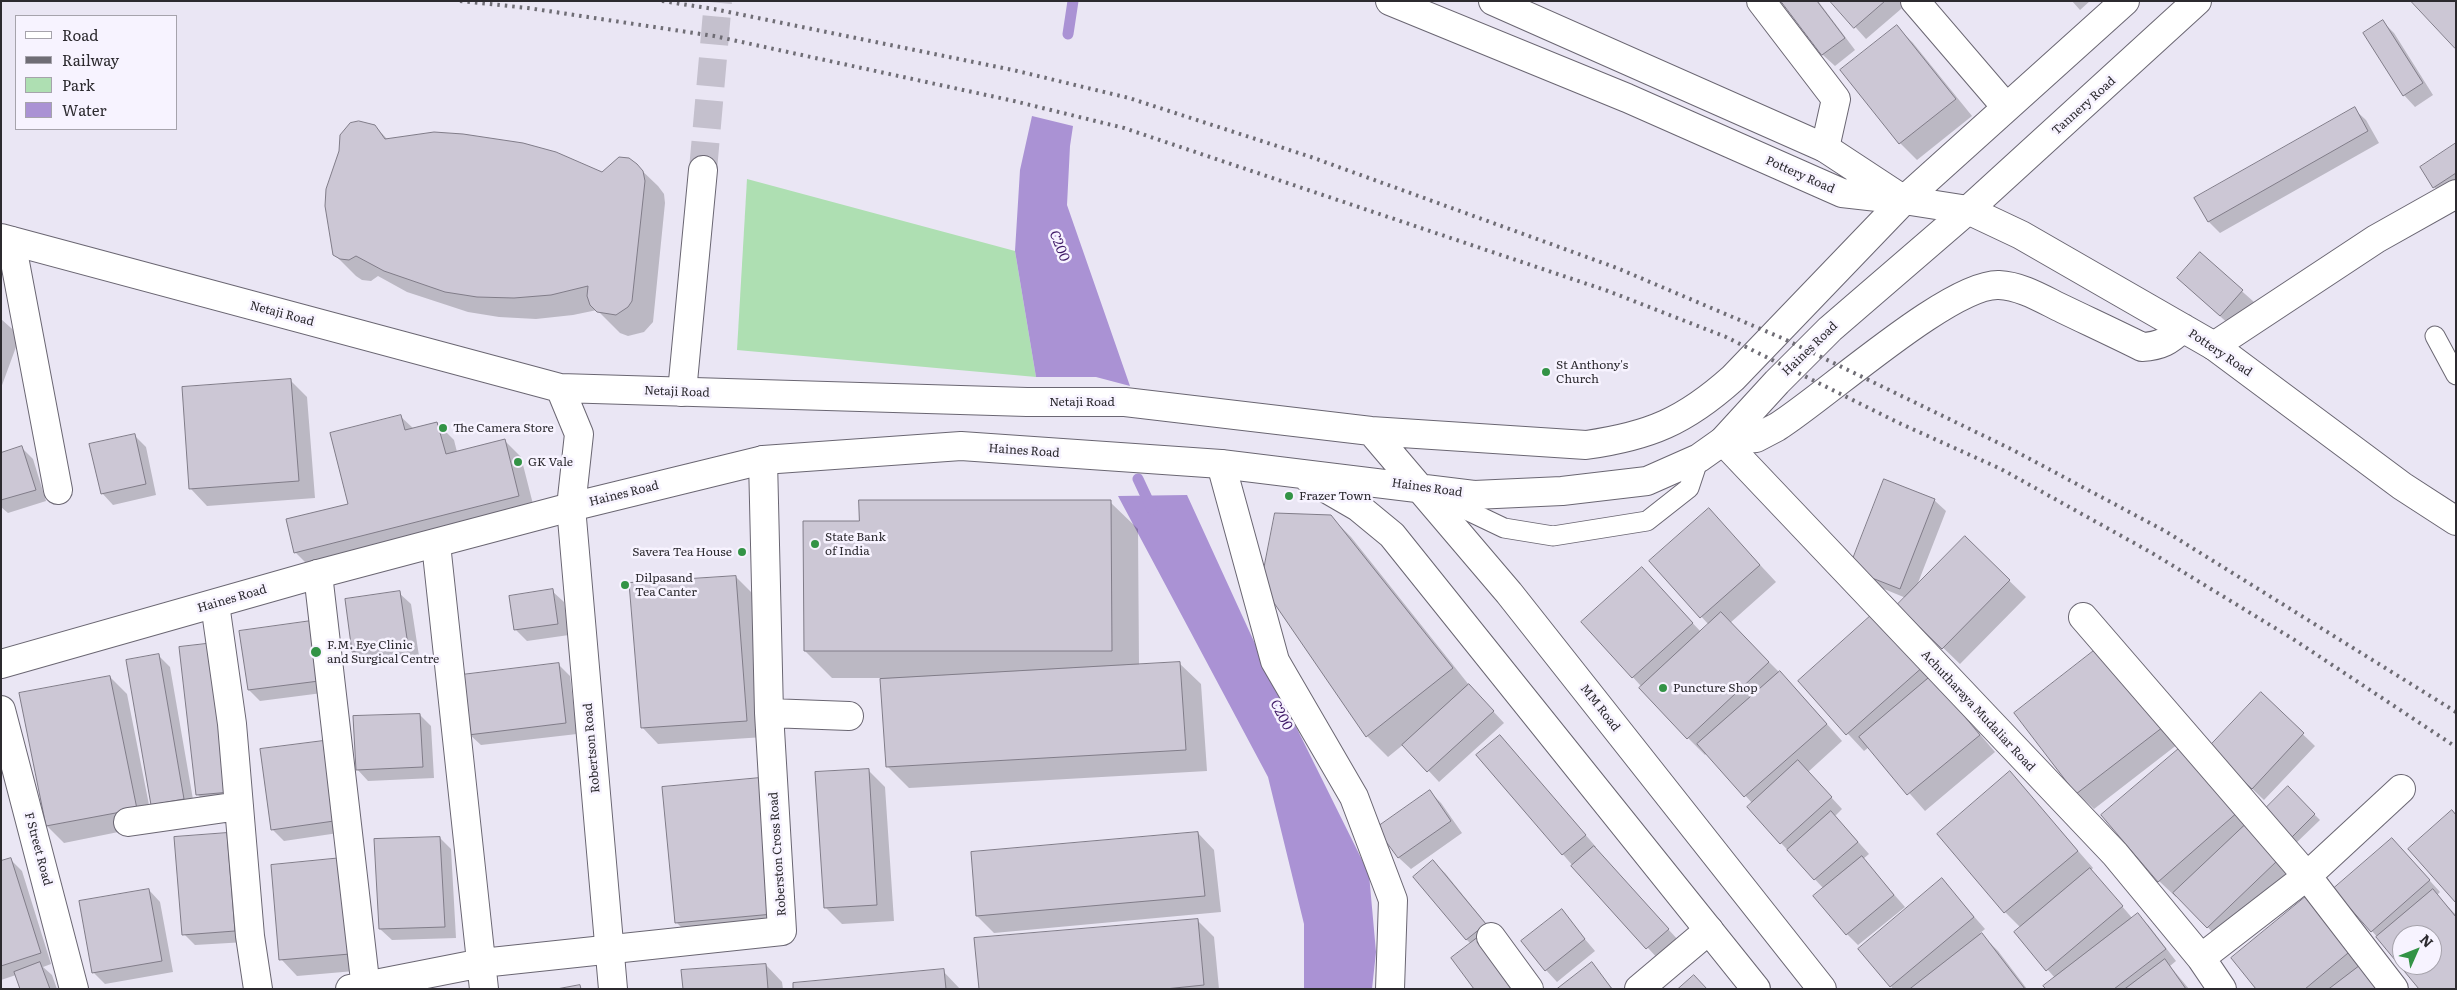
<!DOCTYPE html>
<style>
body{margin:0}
#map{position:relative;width:2457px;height:990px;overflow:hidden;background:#eae6f4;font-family:Literata,serif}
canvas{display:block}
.frame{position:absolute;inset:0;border:2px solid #2c2a2f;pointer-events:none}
.legend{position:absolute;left:15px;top:15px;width:162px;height:115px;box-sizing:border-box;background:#f7f3ff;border:1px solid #a6a3ac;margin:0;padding:6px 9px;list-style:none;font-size:15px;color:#2c2a2f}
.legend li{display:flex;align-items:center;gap:10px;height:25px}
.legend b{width:25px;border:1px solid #a6a3ac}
.north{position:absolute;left:2392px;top:925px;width:50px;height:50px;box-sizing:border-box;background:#f7f3ff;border:1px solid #a6a3ac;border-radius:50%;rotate:46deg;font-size:14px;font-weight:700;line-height:20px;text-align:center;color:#2c2a2f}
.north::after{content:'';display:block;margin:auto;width:18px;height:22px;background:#339346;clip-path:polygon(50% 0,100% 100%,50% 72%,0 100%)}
</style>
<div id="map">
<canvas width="2457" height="990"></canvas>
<div class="frame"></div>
<ul class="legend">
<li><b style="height:6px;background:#fff"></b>Road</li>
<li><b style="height:6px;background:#6f6d75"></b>Railway</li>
<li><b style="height:14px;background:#aedfb2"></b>Park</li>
<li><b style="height:14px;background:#aa92d4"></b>Water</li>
</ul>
<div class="north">N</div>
</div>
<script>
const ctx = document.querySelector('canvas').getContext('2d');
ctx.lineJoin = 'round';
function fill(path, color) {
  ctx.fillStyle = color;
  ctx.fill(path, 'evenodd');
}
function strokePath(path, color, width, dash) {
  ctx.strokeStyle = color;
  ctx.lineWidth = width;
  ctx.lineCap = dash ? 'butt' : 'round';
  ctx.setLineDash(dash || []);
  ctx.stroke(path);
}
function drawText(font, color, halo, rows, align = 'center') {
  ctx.font = font + ' Literata,serif';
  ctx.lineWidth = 5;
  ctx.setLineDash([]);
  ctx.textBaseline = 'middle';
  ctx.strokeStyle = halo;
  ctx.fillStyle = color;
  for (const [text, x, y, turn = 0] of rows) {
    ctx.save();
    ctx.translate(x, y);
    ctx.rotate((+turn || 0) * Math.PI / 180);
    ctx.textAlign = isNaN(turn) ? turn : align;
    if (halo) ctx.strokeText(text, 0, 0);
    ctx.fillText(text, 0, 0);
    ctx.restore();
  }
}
fill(new Path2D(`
 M747,179L1015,251L1036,377L737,350Z`), '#aedfb2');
fill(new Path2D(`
 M1032,116L1073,126L1070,146L1067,205L1130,386L1096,377H1036L1015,251L1020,170Z
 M1187,495L1257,648L1369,874L1376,952L1372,989H1304V924L1268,777L1118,496Z`), '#aa92d4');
fill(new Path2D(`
 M1783,1H1818L1855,50L1835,66L1823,55Z
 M1832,1H1906L1908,3L1866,39Z
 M2072,1H2090L2080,10Z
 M2383,22L2394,33L2433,95L2415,107L2404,95Z
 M1897,27L1913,43L1972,116L1917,160L1900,143L1842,71Z
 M2354,109L2366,120L2379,143L2220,233L2209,222L2196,199Z
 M375,126L388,140L602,173L636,165L658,186L664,194L665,203L653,322L644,332L628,336L620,333L597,310L573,315L536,319L499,317L468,312L407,292L378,276L371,281L362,280L356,276L334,254L332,247Z
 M2456,145V192L2446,198L2434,187Z
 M2200,254L2254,302L2232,327L2190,289Z
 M1,319L20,336L1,388Z
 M290,380L307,397L315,498L207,506L191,489Z
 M400,416L414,429L437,423L454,440L457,452L504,440L521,457L535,512L312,569L295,552L350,505Z
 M134,435L146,447L156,495L113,505L102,493Z
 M22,448L33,459L46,501L8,513L1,507V454Z
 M1934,500L1946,511L1916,588L1965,538L2026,597L1960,664L1899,605L1906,598L1862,580Z
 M1110,502L1138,529L1139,665L1179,663L1201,684L1207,771L909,788L888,767L881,678H832L805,651L860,523Z
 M1709,510L1776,582L1730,623L1796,689L1842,741L1808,772L1842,809L1835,816L1869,854L1863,859L1905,907L1858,945L1847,934L1824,889L1781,843L1753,804L1707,753L1705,755L1688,738L1583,622L1642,569L1701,632L1709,625L1651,561Z
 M1330,516L1351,537L1469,685L1504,723L1439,782L1404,744L1388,757L1367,736Z
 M736,577L753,594L764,737L658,744L642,727Z
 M552,591L564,602L569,635L527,641L516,630L510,597Z
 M399,593L411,604L419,656L365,663L353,652L346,600Z
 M1876,613L1995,752L1925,811L1869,747L1864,751L1799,681Z
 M310,622L330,692L260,701L249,690Z
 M180,648L242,803L209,806L198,795Z
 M2100,648L2178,744L2094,809L2077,793Z
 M158,655L170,667L195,811L153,804Z
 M558,664L570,676L577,734L481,745L469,734Z
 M110,677L127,694L153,825L64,843L47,826L21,694Z
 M2261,694L2315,746L2264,800L2221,759Z
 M420,715L431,726L434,778L368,781L357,769Z
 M1500,736L1596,847L1594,848L1679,941L1659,960L1573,866L1478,756Z
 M322,742L334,754L345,832L284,841L272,829Z
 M2182,747L2289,872L2219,939L2178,896L2176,897L2159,881Z
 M868,770L885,787L894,921L842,924L825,907Z
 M2010,773L2093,868L2091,870L2133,919L2138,915L2149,926L2176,961L2170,966L2189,989H2047L2055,978L2016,933L2021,928L2005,912Z
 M2288,788L2320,820L2294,845L2263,813Z
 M663,789L789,930L693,939L676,922Z
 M1430,792L1441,803L1462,833L1411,869L1399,858L1378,828Z
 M1198,833L1214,850L1221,912L994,933L977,916Z
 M227,835L238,846L246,942L195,945L184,934Z
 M440,838L451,849L456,938L392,940L380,929Z
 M2403,851L2440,892L2437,895L2456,915V989H2421L2372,931ZM2402,935H2432V965H2402Z
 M10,859L22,871L51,964L43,967L52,975L57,989H21L16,975L1,980V862Z
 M1433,862L1445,873L1496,936L1471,944L1466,939Z
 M272,866L366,970L297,976L281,959Z
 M1942,880L1985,929L1980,933L1998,951L2027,989H1893L1891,986Z
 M149,890L160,902L173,972L105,984L94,973L81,902Z
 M2309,896L2383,989H2258Z
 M1561,911L1595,951L1557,982L1546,970Z
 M1197,920L1214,937L1219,989H980Z
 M1591,964L1613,989H1559Z
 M766,965L782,982L783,989H684Z
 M943,971L960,989H795Z`), '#0003');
strokePath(new Path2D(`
 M1068,34L1073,1
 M1138,479L1152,509`), '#aa92d4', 11);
const building = new Path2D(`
 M1781,1H1817L1845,38L1822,55Z
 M1830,1H1885L1854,28Z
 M2411,1H2456V48H2455Z
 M2383,20L2423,83L2403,96L2363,33Z
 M1897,25L1956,99L1899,144L1840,70Z
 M2355,107L2368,131L2208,222L2194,198Z
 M359,121L375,125L385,139L434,132L463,134L523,143L556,152L602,172L619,157L629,158L637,164L643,171L645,181L632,301L628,307L616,315L597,312L590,305L587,296L588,286L551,295L514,298L477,297L445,292L384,271L356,256L349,260L340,259L333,255L325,206L326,189L339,151L340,135L350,123Z
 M2456,143V173L2433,188L2420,167Z
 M2200,252L2243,290L2220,316L2177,278Z
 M291,379L299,481L189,489L182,387Z
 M401,415L405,430L437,422L446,454L505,439L519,496L294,553L286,519L348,504L330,433Z
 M135,434L146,484L101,494L89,444Z
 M22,446L36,490L1,500V453Z
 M1884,479L1935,499L1900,589L1849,569Z
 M859,500H1111L1112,651H804L803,521H859Z
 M1709,508L1760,565L1700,618L1649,561Z
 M1275,513L1331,515L1453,668L1366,737L1261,584Z
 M1965,536L2010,580L1942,649L1897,605Z
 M1642,567L1693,623L1632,678L1581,622Z
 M736,576L747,721L641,728L629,583Z
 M553,589L558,624L514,630L509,596Z
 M400,591L408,645L352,652L345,599Z
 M1876,611L1925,665L1846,735L1798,681Z
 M1721,612L1769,662L1687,739L1639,688Z
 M311,621L319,681L248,690L239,631Z
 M214,643L231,792L196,795L179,647Z
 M2100,646L2163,727L2076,794L2014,713Z
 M159,654L184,799L151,805L126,660Z
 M1180,662L1186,750L886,767L880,679Z
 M559,663L566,723L468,735L461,675Z
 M1780,671L1827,724L1744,797L1697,744Z
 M110,676L137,809L46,826L19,693Z
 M1931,676L1980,735L1907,795L1859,737Z
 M1469,684L1494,711L1427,772L1402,745Z
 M2261,692L2304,733L2252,789L2208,748Z
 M420,714L423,767L356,770L353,716Z
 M1500,735L1586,835L1562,855L1476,755Z
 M323,741L334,821L271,830L260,749Z
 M2182,746L2239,811L2158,882L2101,815Z
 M1798,760L1832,797L1780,844L1747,807Z
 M869,769L877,905L824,908L815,772Z
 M2010,771L2078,851L2004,913L1937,834Z
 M760,778L773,914L675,923L662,787Z
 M2288,786L2315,814L2288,841L2261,813Z
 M1430,790L1451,821L1398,858L1376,828Z
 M2452,810L2456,815V903L2408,849Z
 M1831,811L1858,842L1814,880L1787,850Z
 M2245,825L2278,860L2207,928L2173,893Z
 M1198,832L1205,896L976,916L971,852Z
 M227,833L235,931L182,935L174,837Z
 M440,837L445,927L379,929L374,839Z
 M2392,838L2430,880L2371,932L2333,889Z
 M1594,846L1669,929L1646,949L1571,866Z
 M1862,856L1894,895L1846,935L1813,896Z
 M11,858L41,953L1,966V861Z
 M342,858L350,954L279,960L271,865Z
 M1433,860L1486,924L1466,940L1413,877Z
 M2090,868L2123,906L2046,971L2014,932Z
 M1942,878L1974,917L1890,987L1858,949Z
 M149,889L162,961L92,973L79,901Z
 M2433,889L2456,917V989H2419L2376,937ZM2402,935H2432V965H2402Z
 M2309,894L2354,948L2305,989H2256L2231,958Z
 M1562,909L1585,939L1545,971L1521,941Z
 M2138,913L2166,949L2114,989H2046L2043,986Z
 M1198,919L1204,985L1165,989H979L974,938Z
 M1982,933L2025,989H1910Z
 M1481,935L1522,989H1474L1451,958Z
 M2165,959L2186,989H2125Z
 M40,962L50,989H20L14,972Z
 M1592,962L1612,989H1557Z
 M766,964L768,989H683L681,970Z
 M2362,964L2382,989H2329Z
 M944,969L946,989H793V983Z
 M1694,975L1707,989H1678Z
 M580,985L581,989H557Z`);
fill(building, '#ccc7d5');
strokePath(building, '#807c88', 1);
strokePath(new Path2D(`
 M703,170L718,1`), '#c4c0cd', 28, [28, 14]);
const lane = new Path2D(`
 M2435,336L2456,375
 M1439,497L1504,528L1553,536L1647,521L1689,488L1699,458`);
const street = new Path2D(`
 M1761,1L1836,99L1825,148
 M1915,1L2006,107
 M11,241L58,490
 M2214,346L2376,239L2456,194
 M1723,441L2115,854L2201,958L2222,989
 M1221,464L1275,661L1354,797L1393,900L1390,989
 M436,544L484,989
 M318,574L366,989
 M215,604L232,724L250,936L258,989
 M2083,617L2307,876L2394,989
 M1,710L74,989
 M769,713L849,716
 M128,822L239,806
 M1491,937L1529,989
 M2201,958L2307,876L2401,789
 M350,989L482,963L782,931L769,713L763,460
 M1639,989L1709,930`);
const secondary = new Path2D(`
 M1390,1L1627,98L1842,193L1904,200
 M1493,1L1825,148L1901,198
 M1904,200L2125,1
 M1968,210L2197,1
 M682,392L703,170
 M571,507L613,989`);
const primary = new Path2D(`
 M1,238L560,388L1027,402H1125L1371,431L1586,445C1650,436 1685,421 1733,378L1904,200L1968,210L2021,235L2214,346L2402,486L2456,521
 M560,388L579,434L571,507
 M1371,431L1509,593L1822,989
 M1723,441L1756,438L1777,427C1825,397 1950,283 1999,285C2022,286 2044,300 2063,309C2090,322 2116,334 2142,347C2161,346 2169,341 2183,328
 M1308,478L1358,507L1392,535L1756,989
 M1,664L318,574L571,507L763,460L961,446L1221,464L1474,495L1562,491L1647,481L1699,458L1723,441L1777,382L1830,329L1968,210`);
strokePath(lane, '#6a6672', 21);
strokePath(street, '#6a6672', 30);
strokePath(secondary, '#6a6672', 30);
strokePath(primary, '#6a6672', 30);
strokePath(lane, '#fff', 19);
strokePath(street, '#fff', 28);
strokePath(secondary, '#fff', 28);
strokePath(primary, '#fff', 28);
strokePath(new Path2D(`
 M460,1L528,8L714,36L1014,101L1124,128L1608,291L1726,337L1899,423L2001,469L2152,553L2293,639L2456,747
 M662,1L714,9L1013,70L1129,98L1311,157L1617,268L1782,338L2013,450L2165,531L2456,712`), '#6f6d75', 4, [2.5, 5]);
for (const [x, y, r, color] of [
 [1546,372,5,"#339346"],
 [443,428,5,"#339346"],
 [518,462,5,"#339346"],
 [1289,496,5,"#339346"],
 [815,544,5,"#339346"],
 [742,552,5,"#339346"],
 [625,585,5,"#339346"],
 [316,652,6,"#339346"],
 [1663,688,5,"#339346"]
]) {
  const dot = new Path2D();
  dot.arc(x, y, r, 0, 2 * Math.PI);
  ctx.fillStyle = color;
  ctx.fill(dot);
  strokePath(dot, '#f7f3ff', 2);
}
drawText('12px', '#2c2a2f', '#f7f3ff', [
 ["Tannery Road",2084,106,-42],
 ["Pottery Road",1800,175,24],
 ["Netaji Road",282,314,15],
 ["Haines Road",1810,349,-44],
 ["Pottery Road",2220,353,34],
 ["Netaji Road",677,392,2],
 ["Netaji Road",1082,402],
 ["Haines Road",1024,451,4],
 ["Haines Road",1427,488,8],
 ["Haines Road",624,494,-14],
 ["Haines Road",232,599,-16],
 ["MM Road",1600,708,52],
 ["Achutharaya Mudaliar Road",1978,711,47],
 ["Robertson Road",592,748,-95],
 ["F Street Road",38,849,75],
 ["Roberston Cross Road",778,854,-94]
]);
drawText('12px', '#2c2a2f', '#f7f3ff', [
 ["St Anthony's",1556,365],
 ["Church",1556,379],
 ["The Camera Store",453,428],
 ["GK Vale",528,462],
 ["Frazer Town",1299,496],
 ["State Bank",825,537],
 ["of India",825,551],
 ["Savera Tea House",732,552,"right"],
 ["Dilpasand",635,578],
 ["Tea Canter",635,592],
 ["F.M. Eye Clinic",327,645],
 ["and Surgical Centre",327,659],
 ["Puncture Shop",1673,688]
], 'left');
drawText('italic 14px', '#3e1866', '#f7f3ff', [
 ["C200",1059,246,68],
 ["C200",1281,715,62]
]);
</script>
